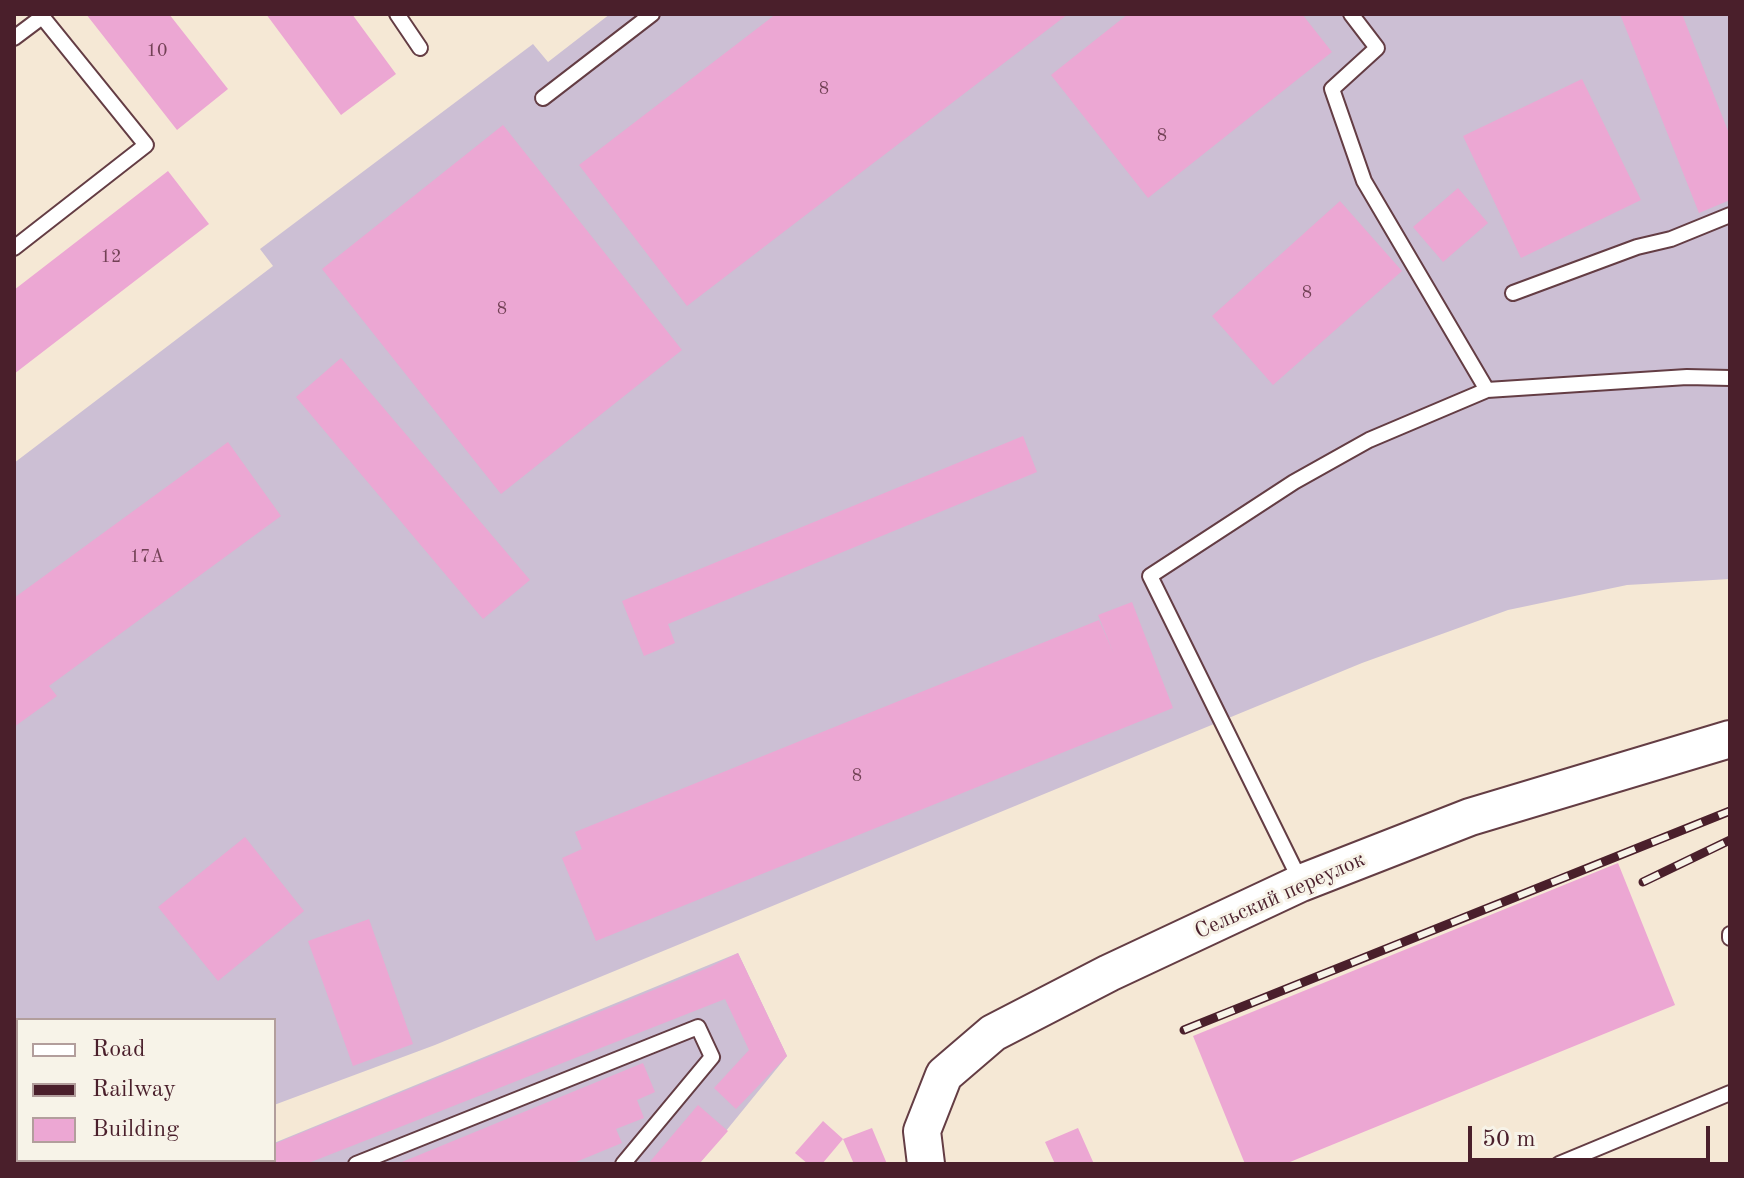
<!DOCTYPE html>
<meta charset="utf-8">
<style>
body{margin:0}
#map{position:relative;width:1744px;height:1178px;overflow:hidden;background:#f5e8d5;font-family:"Old Standard TT",serif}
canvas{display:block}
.frame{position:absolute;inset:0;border:16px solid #4a1f2b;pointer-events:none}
.legend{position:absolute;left:16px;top:1018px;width:260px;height:144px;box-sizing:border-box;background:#f7f3e8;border:2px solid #b29e9c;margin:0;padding:10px 14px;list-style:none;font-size:24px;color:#4a1f2b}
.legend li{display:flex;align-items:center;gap:16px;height:40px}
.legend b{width:40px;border:2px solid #b29e9c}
.scale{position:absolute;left:1468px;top:1126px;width:242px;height:36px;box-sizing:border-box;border:4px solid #4a1f2b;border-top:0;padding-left:10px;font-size:24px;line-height:28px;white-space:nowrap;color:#4a1f2b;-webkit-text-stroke:6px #f7f3e8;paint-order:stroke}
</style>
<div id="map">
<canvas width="1744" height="1178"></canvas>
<div class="frame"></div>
<ul class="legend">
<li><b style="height:10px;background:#fff"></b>Road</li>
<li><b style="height:10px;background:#4a1f2b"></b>Railway</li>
<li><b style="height:22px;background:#eca7d3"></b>Building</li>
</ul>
<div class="scale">50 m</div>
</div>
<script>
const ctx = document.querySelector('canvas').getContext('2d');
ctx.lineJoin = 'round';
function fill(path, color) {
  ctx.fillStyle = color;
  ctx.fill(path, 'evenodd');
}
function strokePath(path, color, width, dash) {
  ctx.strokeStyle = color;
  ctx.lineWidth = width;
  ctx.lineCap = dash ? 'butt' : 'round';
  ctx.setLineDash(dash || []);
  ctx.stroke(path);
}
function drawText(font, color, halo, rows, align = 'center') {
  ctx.font = font + ' "Old Standard TT",serif';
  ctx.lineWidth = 6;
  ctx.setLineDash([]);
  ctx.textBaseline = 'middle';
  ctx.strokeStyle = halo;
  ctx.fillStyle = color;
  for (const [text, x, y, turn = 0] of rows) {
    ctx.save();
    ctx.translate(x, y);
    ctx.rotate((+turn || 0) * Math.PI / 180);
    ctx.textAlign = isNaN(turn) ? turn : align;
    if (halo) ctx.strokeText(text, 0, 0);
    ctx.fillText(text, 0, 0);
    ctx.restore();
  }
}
fill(new Path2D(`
 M610,14H1730V579L1627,585L1508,610L1362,663L435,1045L274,1105V1020H18V1160H125L115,1164H14V463L273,266L260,249L533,44L548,62Z
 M738,953L787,1056L699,1164H223L233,1160H274V1143Z`), '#ccbfd4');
fill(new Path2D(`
 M86,14H169L228,89L177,130Z
 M266,14H352L396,74L341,115Z
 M776,14H1068L687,306L579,165Z
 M1128,14H1302L1332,52L1148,198L1051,75Z
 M1620,14H1682L1730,136V200L1699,213Z
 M1582,79L1641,200L1521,258L1463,136Z
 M503,125L682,350L501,494L322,269Z
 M168,171L209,224L14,374V290Z
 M1458,188L1488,223L1443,262L1413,227Z
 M1340,201L1402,271L1273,385L1212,316Z
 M341,358L530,580L483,619L296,397Z
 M1023,436L1037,472L668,624L675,643L644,656L622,601Z
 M228,442L281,516L49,686L57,696L14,727V598Z
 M1132,602L1173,708L596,941L562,858L582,849L575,832L1099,620L1114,654L1098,615Z
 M245,837L304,911L218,981L158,907Z
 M1618,863L1675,1005L1285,1164H1245L1193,1036Z
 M369,919L413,1044L353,1066L308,941Z
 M738,953L787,1056L736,1109L714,1088L749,1050L725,999L306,1164H225L234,1160H274V1144L710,967Z
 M643,1063L655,1092L637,1100L644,1118L616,1129L622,1143L571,1164H397Z
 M698,1105L728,1131L699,1164H648Z
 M823,1121L843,1139L822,1164H808L795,1153Z
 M872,1128L887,1164H854L843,1139Z
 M1078,1128L1094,1164H1055L1045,1142Z`), '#eca7d3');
const service = new Path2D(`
 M397,14L420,48
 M1351,14L1377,48L1332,89L1364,181L1487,390
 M14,38L42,17
 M543,98L652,14
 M14,248L146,145L40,14
 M1513,293L1637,247L1671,239L1730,215
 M1301,882L1150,576L1294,482L1369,440L1487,390L1687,377L1730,378
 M1730,934V938
 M356,1164L698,1027L712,1057L623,1164
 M1559,1164L1730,1093`);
const tertiary = new Path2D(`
 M926,1164L922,1131L944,1075L993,1033L1109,973L1301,883L1470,817L1730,739`);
strokePath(service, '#643d44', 18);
strokePath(tertiary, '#643d44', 40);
strokePath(service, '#fff', 14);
strokePath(tertiary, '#fff', 36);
const rail = new Path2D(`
 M1643,882L1730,840
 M1184,1030L1730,811`);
strokePath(rail, '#4a1f2b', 9);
strokePath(rail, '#f7f3e8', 6, [18]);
drawText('18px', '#724155', null, [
 ["10",157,51],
 ["8",824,89],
 ["8",1162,136],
 ["12",111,257],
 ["8",1307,293],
 ["8",502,309],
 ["17А",147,557],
 ["8",857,776]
]);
drawText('22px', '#4a1f2b', '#f7f3e8', [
 ["Сельский переулок",1280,896,-24]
]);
</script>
